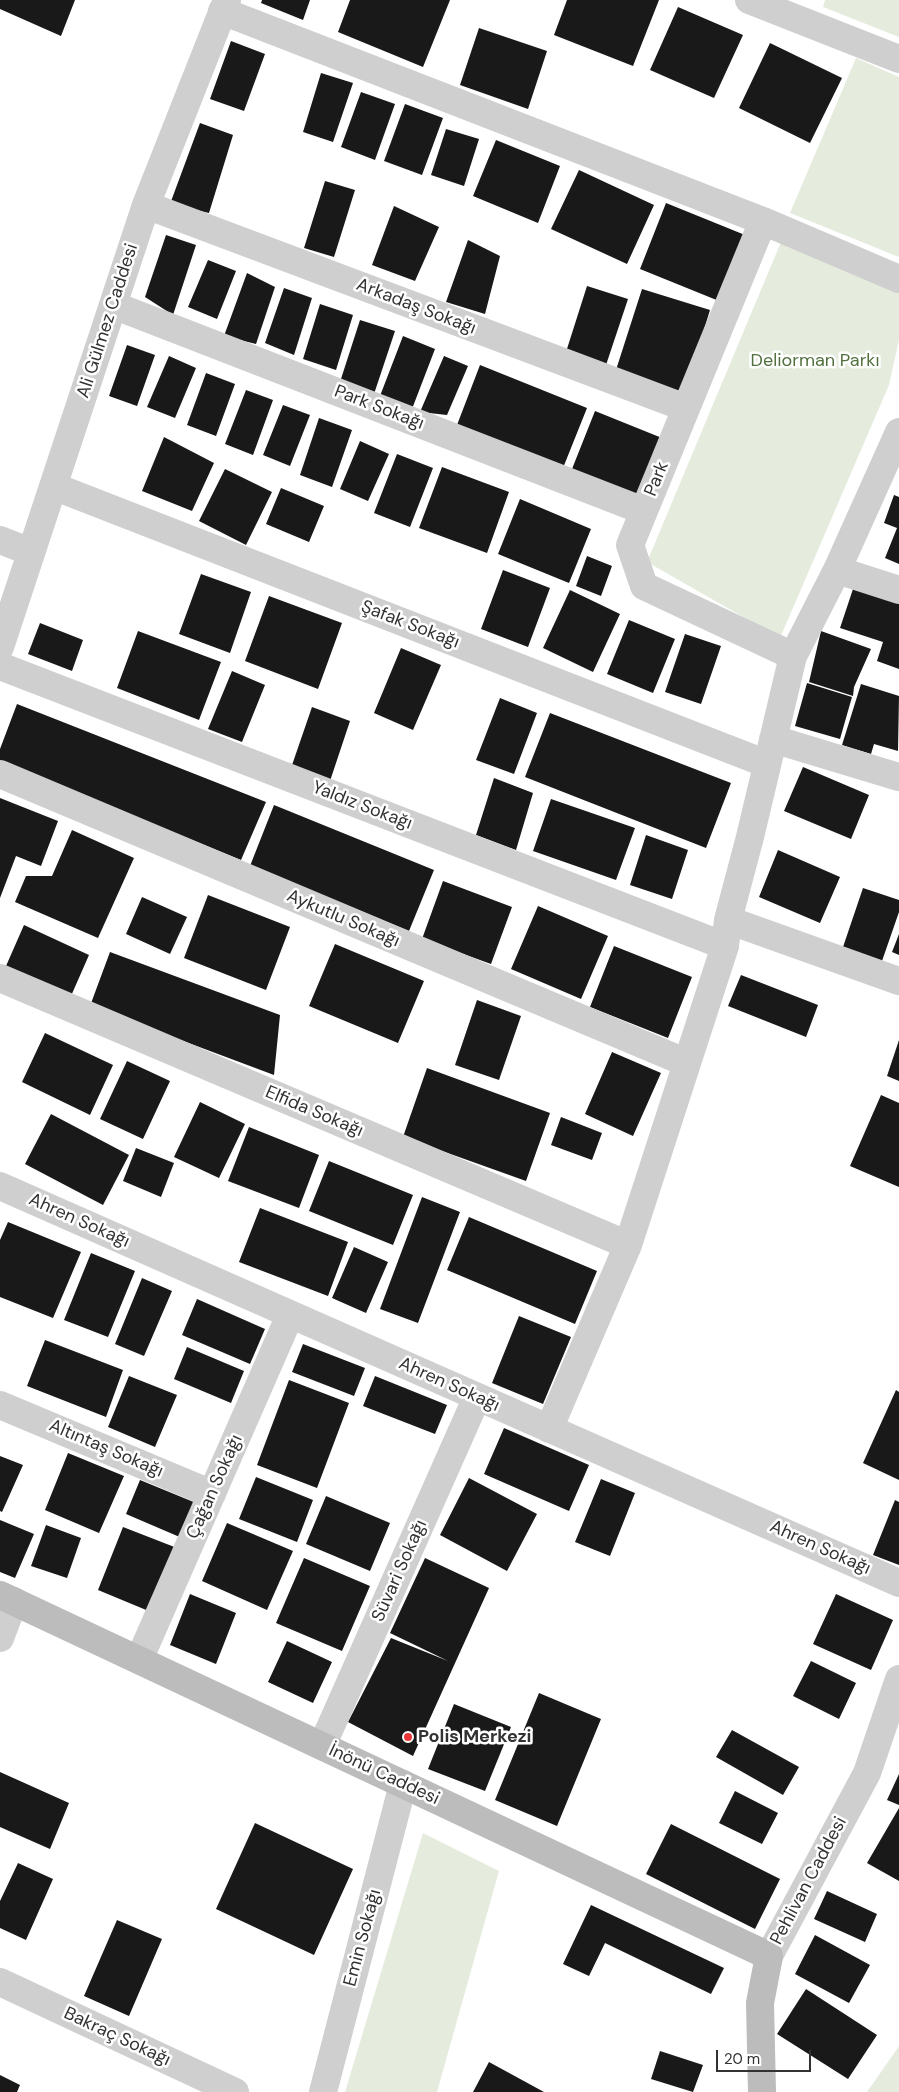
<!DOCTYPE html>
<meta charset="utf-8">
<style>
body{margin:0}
#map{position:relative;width:899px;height:2092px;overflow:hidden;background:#fff;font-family:"DM Sans",sans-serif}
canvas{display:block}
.scale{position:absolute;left:716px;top:2050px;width:95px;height:22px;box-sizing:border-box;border:2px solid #323232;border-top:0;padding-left:6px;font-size:15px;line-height:18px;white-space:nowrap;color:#323232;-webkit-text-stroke:4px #fff;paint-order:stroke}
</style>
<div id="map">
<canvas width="899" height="2092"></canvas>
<div class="scale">20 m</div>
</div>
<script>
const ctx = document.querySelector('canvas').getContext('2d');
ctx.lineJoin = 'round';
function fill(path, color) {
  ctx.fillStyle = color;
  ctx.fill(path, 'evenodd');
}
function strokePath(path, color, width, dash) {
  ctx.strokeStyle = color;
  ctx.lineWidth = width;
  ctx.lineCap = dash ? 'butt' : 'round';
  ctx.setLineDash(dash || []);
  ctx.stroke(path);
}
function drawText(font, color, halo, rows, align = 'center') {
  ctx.font = font + ' "DM Sans",sans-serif';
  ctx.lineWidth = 5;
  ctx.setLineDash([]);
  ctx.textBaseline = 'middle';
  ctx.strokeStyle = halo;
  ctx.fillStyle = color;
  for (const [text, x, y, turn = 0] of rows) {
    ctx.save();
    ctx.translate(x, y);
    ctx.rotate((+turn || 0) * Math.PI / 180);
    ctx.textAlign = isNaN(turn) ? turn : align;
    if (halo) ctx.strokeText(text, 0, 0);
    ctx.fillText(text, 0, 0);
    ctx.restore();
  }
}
fill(new Path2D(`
 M825,0H899V37L823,7Z
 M856,58L899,77V257L790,213Z
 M781,242L899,290V340L889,385L780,638L647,562Z
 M423,1833L499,1871L437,2092H345Z
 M899,2046V2092H867Z`), '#e5ecde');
fill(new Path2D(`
 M0,0H75L61,36L0,9Z
 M262,0H310L303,20L261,3Z
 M350,0H450L423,67L338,32Z
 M567,0H659L633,66L554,35Z
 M678,7L743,35L714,98L650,70Z
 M479,28L547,51L528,109L460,85Z
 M231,41L265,54L244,111L210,99Z
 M770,43L842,78L810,143L739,108Z
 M321,73L353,83L333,142L303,132Z
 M361,92L395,104L375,160L341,147Z
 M405,104L443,118L422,175L384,161Z
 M200,123L233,135L209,213L170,204Z
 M446,129L479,139L464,186L431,175Z
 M496,140L560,166L538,223L473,196Z
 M579,170L654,205L627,264L551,229Z
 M325,181L355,190L334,257L304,248Z
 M666,203L745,235L719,301L640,269Z
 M394,206L439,227L415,281L372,265Z
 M166,235L196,245L173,315L145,297Z
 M468,240L500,256L485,314L446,302Z
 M208,260L236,271L217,319L188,307Z
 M247,273L275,287L256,344L224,336Z
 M587,286L628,299L606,365L566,352Z
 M284,288L312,298L294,355L265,343Z
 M642,289L710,310L684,395L615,373Z
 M320,304L353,315L336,370L303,359Z
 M360,320L395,331L374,394L340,382Z
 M403,336L435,349L412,409L380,396Z
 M127,345L155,355L137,406L109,396Z
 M169,356L196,368L175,418L147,407Z
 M444,356L468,366L447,415L420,412Z
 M480,365L587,408L563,468L457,425Z
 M206,373L235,384L216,436L187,425Z
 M246,390L273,400L253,455L225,444Z
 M283,405L310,415L290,466L263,455Z
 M595,411L662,438L639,496L572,469Z
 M319,418L352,430L332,487L300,475Z
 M164,437L214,463L192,511L142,491Z
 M360,441L389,454L368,501L340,489Z
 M397,454L433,468L410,527L374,513Z
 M442,467L509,492L487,553L419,528Z
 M225,469L272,492L246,545L199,521Z
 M281,488L324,506L309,542L266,524Z
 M894,495L899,497V564L885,558L897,528L884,523Z
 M520,499L591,529L569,583L498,554Z
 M587,556L612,566L601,596L576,586Z
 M503,570L550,588L528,647L481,629Z
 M201,574L251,592L230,653L179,634Z
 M854,586L899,601V669L877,661L883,642L840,628Z
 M570,590L620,614L593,672L543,648Z
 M269,596L342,623L318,689L245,661Z
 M629,620L675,639L653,693L607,674Z
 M40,623L83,640L72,671L28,654Z
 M138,631L221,662L199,720L117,688Z
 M821,631L871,649L854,687L853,696L809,682Z
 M685,634L721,646L701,704L665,692Z
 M401,648L441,665L413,730L374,713Z
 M232,671L265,685L242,742L208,729Z
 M807,683L852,697L840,739L795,726Z
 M861,684L899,696L898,751L874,744L871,754L842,745Z
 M500,698L537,713L514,774L476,760Z
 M17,704L266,802L241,860L0,762V749Z
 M312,707L350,721L330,781L291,768Z
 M550,713L731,783L706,848L525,777Z
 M803,767L869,795L851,839L784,811Z
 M494,778L533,793L516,850L476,835Z
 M0,798L58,821L41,866L16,856L0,898Z
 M551,799L635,828L616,880L533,851Z
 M274,805L434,870L409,931L250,866Z
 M72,830L134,858L98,938L15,902L26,876H52Z
 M646,835L688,850L672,899L630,885Z
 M778,850L840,877L820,923L759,897Z
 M443,881L512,907L491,964L422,939Z
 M863,888L899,900V912L882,961L843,947Z
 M208,895L290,927L266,990L184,958Z
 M142,897L187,917L170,954L126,934Z
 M538,906L608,936L581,999L511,969Z
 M24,925L89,955L71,996L6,966Z
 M899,934V955L892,952Z
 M335,944L424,981L398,1043L309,1006Z
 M614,946L692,977L668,1038L590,1007Z
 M110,952L280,1015L274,1075L90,1006Z
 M741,975L818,1005L806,1037L728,1006Z
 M477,1000L521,1016L499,1080L455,1065Z
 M45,1033L113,1065L90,1115L22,1082Z
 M899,1040V1081L887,1076Z
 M612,1052L661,1073L633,1136L585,1114Z
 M127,1061L170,1081L143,1139L100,1119Z
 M427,1068L550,1113L526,1181L403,1137Z
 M881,1095L899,1103V1187L850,1166Z
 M200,1102L245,1124L219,1178L174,1157Z
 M51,1114L129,1155L103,1205L25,1164Z
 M561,1117L602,1133L592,1160L551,1145Z
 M249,1127L319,1155L299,1208L228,1181Z
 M136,1148L174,1163L161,1197L123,1181Z
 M329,1161L413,1195L393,1245L309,1211Z
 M422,1197L460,1212L418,1323L380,1309Z
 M260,1208L348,1242L328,1296L239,1262Z
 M469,1217L597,1271L575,1324L447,1270Z
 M8,1222L81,1252L53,1318L0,1297V1240Z
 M354,1247L388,1262L366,1313L332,1298Z
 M91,1253L135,1271L108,1337L64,1320Z
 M142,1278L172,1291L144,1356L115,1344Z
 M197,1299L265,1329L250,1364L182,1335Z
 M519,1316L571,1337L543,1404L492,1383Z
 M45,1340L123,1370L106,1417L27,1386Z
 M303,1344L365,1368L354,1396L292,1372Z
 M187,1347L244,1371L231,1403L174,1379Z
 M129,1376L177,1395L155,1447L108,1427Z
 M375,1376L447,1405L435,1434L363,1406Z
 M289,1380L349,1403L317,1488L257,1465Z
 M896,1390L899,1392V1480L863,1463Z
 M504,1428L589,1465L569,1511L484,1474Z
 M68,1453L124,1476L99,1533L45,1510Z
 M0,1456L23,1465L2,1512L0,1511Z
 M256,1477L313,1500L297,1542L239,1519Z
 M469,1478L537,1514L507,1571L440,1535Z
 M601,1479L635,1493L610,1556L575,1542Z
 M140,1480L196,1503L182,1538L126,1514Z
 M326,1496L390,1523L370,1571L306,1544Z
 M895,1500L899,1502V1565L873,1555Z
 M0,1520L34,1534L15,1578L0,1572Z
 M227,1523L293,1551L267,1610L202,1581Z
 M46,1525L81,1538L67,1578L31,1566Z
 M123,1527L177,1548L151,1612L98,1590Z
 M304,1558L370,1586L342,1651L276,1623Z
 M425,1558L489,1588L413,1756L348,1722L391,1638L448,1661L390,1633Z
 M190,1594L236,1613L216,1664L170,1645Z
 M836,1594L893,1620L871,1670L813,1644Z
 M287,1641L332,1662L313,1703L268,1682Z
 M811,1661L856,1683L839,1719L793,1696Z
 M539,1693L601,1719L557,1826L495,1800Z
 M454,1704L511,1727L485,1791L428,1769Z
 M732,1730L799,1767L783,1795L716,1757Z
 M0,1772L69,1803L50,1849L0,1827Z
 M899,1774V1805L887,1800Z
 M735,1791L778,1813L762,1844L719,1823Z
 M899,1808V1881L867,1863Z
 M255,1823L353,1869L314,1955L216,1909Z
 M671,1824L780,1879L755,1929L646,1874Z
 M18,1863L53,1879L26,1940L0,1928V1901Z
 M827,1891L877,1914L865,1942L814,1919Z
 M591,1905L724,1968L711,1994L605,1943L589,1976L563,1964Z
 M117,1920L162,1939L129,2016L84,1996Z
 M815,1935L870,1965L849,2003L795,1974Z
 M806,1989L877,2035L848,2079L777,2034Z
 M660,2051L703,2065L693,2092L651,2079Z
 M489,2062L544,2092H473Z
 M0,2075L20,2085L17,2092H0Z`), '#191919');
strokePath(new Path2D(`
 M749,0L899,59
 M222,11L763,221L899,279
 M146,205L686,408
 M763,221L630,545L644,586L793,656
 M113,305L644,511
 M53,486L767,764
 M0,540L31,552
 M837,570L899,590
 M0,647L146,205L227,0
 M0,666L725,946
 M773,739L899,777
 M0,774L687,1063
 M728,920L899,981
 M0,978L628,1245
 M0,1186L899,1583
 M0,1405L212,1494
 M549,1429L628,1245L725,946L728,920L750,837L793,656L837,570L899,432
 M0,1638L14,1601
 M139,1660L290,1315
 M322,1746L477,1397
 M769,1956L867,1773L899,1679
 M0,1982L235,2092
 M323,2092L403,1784`), '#cfcfcf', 28);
strokePath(new Path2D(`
 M0,1595L769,1956L760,2003L762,2092`), '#bcbcbc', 28);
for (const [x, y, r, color] of [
 [408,1737,5,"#e83639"]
]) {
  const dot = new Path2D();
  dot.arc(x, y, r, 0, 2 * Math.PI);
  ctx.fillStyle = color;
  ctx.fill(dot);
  strokePath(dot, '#fff', 2);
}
drawText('18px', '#323232', '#fff', [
 ["Arkadaş Sokağı",416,307,21],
 ["Ali Gülmez Caddesi",108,321,-72],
 ["Park Sokağı",379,408,21],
 ["Park",657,479,-68],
 ["Şafak Sokağı",410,625,21],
 ["Yaldız Sokağı",362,806,21],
 ["Aykutlu Sokağı",343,919,23],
 ["Elfida Sokağı",314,1112,23],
 ["Ahren Sokağı",79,1221,24],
 ["Ahren Sokağı",449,1385,24],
 ["Altıntaş Sokağı",106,1449,23],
 ["Çağan Sokağı",215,1487,-66],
 ["Ahren Sokağı",820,1548,24],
 ["Süvari Sokağı",400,1571,-66],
 ["İnönü Caddesi",384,1775,25],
 ["Pehlivan Caddesi",809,1881,-62],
 ["Emin Sokağı",363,1938,-75],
 ["Bakraç Sokağı",117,2037,25]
]);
drawText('18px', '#52703e', '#fff', [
 ["Deliorman Parkı",815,361]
]);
drawText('bold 18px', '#323232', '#fff', [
 ["Polis Merkezi",418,1737]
], 'left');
</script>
